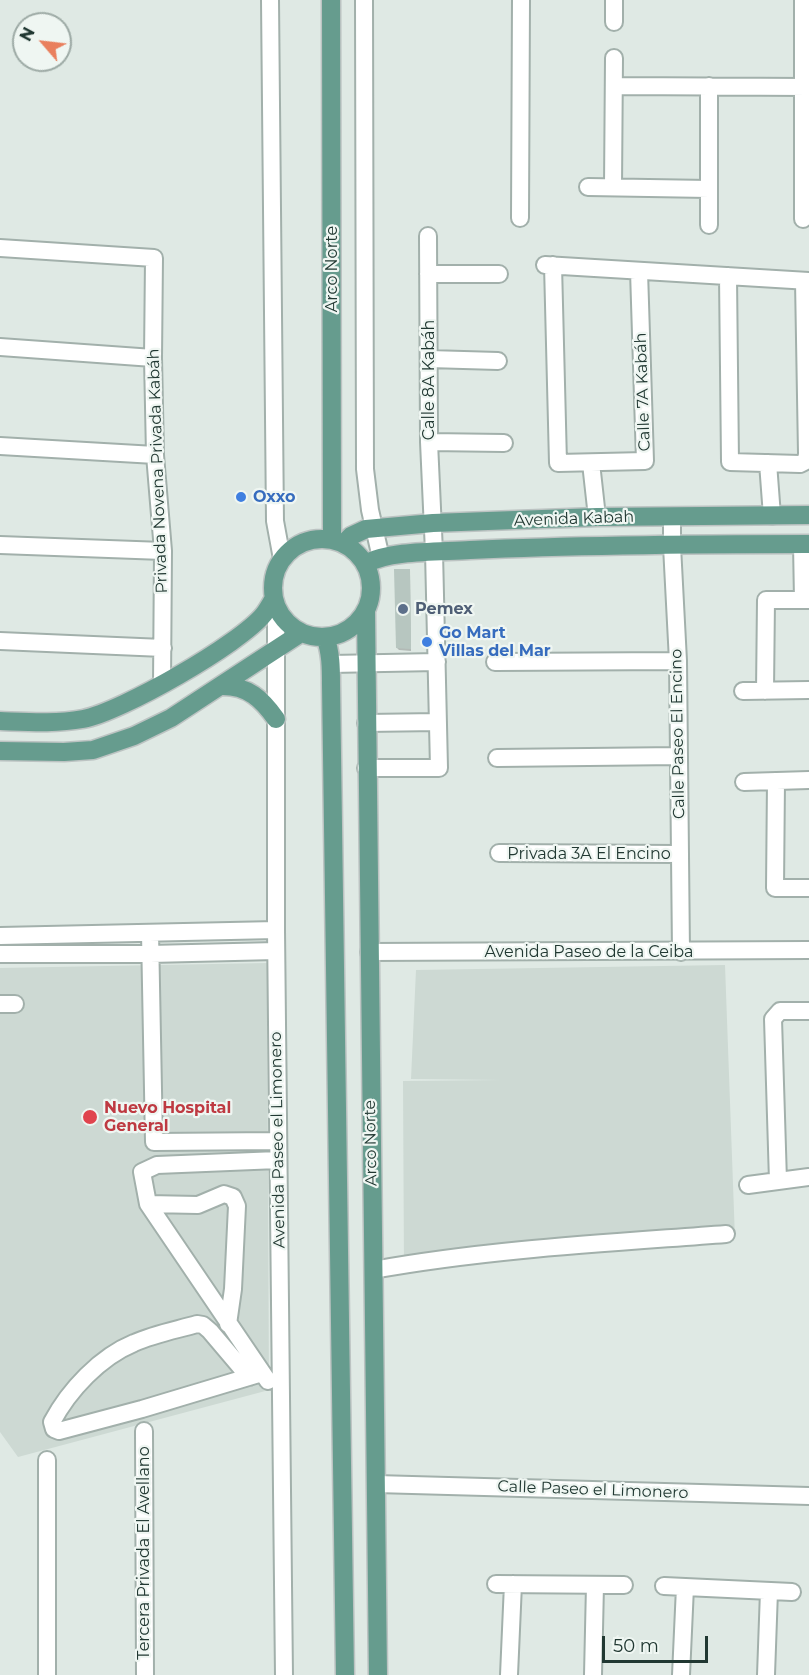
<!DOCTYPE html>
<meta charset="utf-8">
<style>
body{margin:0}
#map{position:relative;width:809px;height:1675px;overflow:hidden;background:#dfe9e4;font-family:Montserrat,sans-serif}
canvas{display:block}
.north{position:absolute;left:12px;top:12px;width:60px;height:60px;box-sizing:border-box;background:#eff6f2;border:2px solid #9daaa5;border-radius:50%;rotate:298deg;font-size:16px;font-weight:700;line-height:24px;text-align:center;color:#213832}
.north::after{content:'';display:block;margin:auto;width:21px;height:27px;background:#e97f5d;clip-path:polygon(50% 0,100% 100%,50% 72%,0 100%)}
.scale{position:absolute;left:602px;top:1636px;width:106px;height:27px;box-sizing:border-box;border:3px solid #213832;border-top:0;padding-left:8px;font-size:18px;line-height:21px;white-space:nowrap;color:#213832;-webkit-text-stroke:4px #eff6f2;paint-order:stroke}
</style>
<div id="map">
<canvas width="809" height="1675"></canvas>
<div class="north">N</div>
<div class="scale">50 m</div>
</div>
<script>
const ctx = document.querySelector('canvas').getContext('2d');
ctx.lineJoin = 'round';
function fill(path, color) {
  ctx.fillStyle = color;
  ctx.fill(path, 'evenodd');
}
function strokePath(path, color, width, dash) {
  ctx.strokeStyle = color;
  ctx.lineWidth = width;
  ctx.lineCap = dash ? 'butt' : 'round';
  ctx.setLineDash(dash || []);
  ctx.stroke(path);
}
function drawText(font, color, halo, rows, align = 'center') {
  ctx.font = font + ' Montserrat,sans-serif';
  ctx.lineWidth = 4.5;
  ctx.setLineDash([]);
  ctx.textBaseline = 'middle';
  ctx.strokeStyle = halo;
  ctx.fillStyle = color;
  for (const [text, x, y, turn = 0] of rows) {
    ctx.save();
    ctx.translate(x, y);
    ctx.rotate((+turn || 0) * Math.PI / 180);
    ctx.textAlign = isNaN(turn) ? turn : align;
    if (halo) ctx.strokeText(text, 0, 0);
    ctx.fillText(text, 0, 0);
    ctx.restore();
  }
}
fill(new Path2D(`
 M267,963L269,1390L18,1457L0,1432V968Z
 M725,965L735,1239L404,1270L403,1081L501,1080L411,1079L416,970Z`), '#cdd9d3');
fill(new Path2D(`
 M409,570L410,572L411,651L399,650L397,648Z`), '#0003');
fill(new Path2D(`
 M394,569H410L411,649L396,648Z`), '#b7c6c0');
const minor = new Path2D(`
 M270,0L275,521L282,559
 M364,0L365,469L370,510L381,558
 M614,0V22
 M614,86L809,87
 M709,86V225
 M588,187L709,189
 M613,187L614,58
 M520,218L521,0
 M803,219V0
 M0,248L154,258L153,358L155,455L163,551L162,684
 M545,265L809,281
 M553,265L558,463L645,461L639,271
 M428,274H499
 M728,276L730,462L800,464L806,461L807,454L804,281
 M0,347L153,358
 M429,359L498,361
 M429,442L504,443
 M0,446L155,455
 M591,463L597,517
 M768,463L772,516
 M672,516V546L678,661L681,952
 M802,544L803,600
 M0,545L163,551
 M276,606V930L284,1675
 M0,641L163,648
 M495,662L678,661
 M331,664L437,662
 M743,691L809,690
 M765,691L766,600H809
 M366,723L438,722
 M497,758L679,756
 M366,768H439L434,552L429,442L428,236
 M776,781L775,888H809
 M744,782L809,780
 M499,853L680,854
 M150,933L154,1142L278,1141
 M0,936L276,930
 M369,952L809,950
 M0,954H150L276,951
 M0,1004H15
 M778,1181L773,1019L780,1011H809
 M748,1185L809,1177
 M148,1204L198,1205L224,1194L233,1197L237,1206L233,1289L228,1324
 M373,1270C490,1249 608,1243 726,1234
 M249,1377L210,1331L203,1325L197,1324C176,1330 154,1334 134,1343C100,1357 69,1390 52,1422L54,1429L59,1431L142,1409L262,1373
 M268,1381L148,1204L142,1172L157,1165L278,1160
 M144,1431L145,1675
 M376,1484L809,1496
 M496,1584L624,1585
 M664,1586L792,1592
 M47,1675V1460
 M509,1675L513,1584
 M593,1675L595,1585
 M681,1675L685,1587
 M766,1675L769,1591`);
const major = new Path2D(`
 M331,0L332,539
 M273 588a49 49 0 1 1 98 0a49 49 0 1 1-98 0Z
 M344,543L351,536L366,529L433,523L597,517L809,515
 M366,564C388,550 442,552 470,550C583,545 696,544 809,544
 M366,612L378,1675
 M325,637C331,652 331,669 331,684L345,1675
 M223,686C248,686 262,699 276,719
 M0,721C28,722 55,724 83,719C121,712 240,644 264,614C268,609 271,603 274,598
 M0,751L64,752L93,750L134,736L171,718L301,633`);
strokePath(minor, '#a2b0ab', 20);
strokePath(major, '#bcc3c2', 21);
strokePath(minor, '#fff', 16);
strokePath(major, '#669c8e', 18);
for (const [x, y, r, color] of [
 [241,497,6,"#3f7fe0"],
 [403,609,6,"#5c6f8a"],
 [427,642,6,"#3f7fe0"],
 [90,1117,8,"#e0444e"]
]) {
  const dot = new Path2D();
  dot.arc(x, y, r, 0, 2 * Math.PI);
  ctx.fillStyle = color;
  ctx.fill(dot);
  strokePath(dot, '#eff6f2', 2);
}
drawText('16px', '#213832', '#eff6f2', [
 ["Arco Norte",332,269,-90],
 ["Calle 8A Kabáh",429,380,-90],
 ["Calle 7A Kabáh",643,392,-92],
 ["Privada Novena Privada Kabáh",158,471,-92],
 ["Avenida Kabah",574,519,-2],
 ["Calle Paseo El Encino",678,734,-91],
 ["Privada 3A El Encino",589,854],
 ["Avenida Paseo de la Ceiba",589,952],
 ["Avenida Paseo el Limonero",278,1140,-91],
 ["Arco Norte",371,1143,-91],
 ["Calle Paseo el Limonero",593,1490,2],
 ["Tercera Privada El Avellano",144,1553,-90]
]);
drawText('bold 16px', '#366cbe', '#eff6f2', [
 ["Oxxo",253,497],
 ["Go Mart",439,633],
 ["Villas del Mar",439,651]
], 'left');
drawText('bold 16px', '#4e5e75', '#eff6f2', [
 ["Pemex",415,609]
], 'left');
drawText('bold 16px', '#be3a42', '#eff6f2', [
 ["Nuevo Hospital",104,1108],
 ["General",104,1126]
], 'left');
</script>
